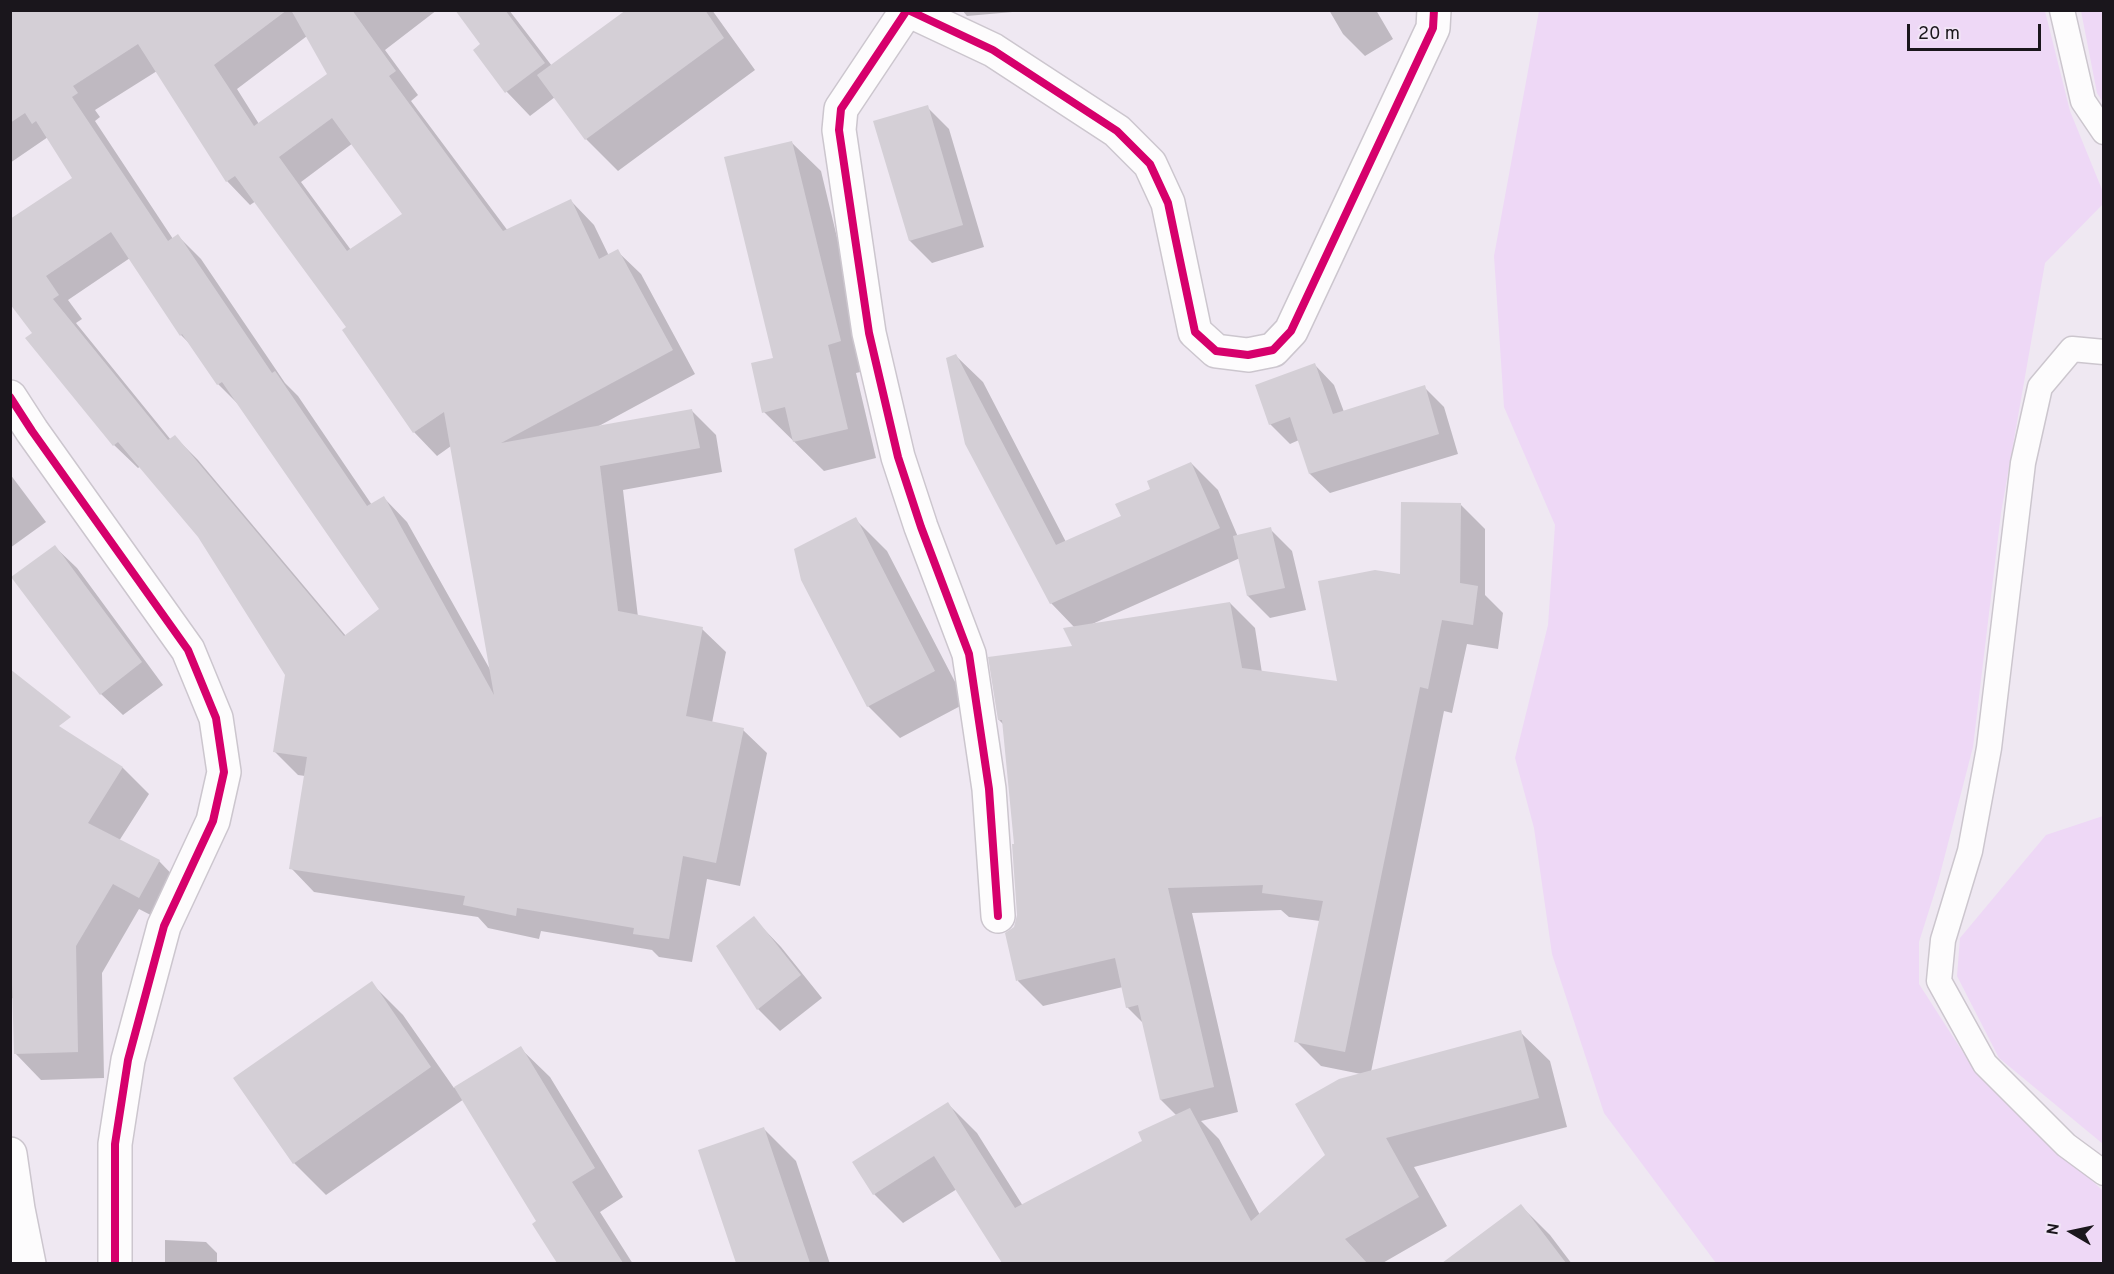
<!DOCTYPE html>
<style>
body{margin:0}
#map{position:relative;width:2114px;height:1274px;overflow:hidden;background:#efe8f2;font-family:Overpass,sans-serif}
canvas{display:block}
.frame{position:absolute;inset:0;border:12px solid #1a161c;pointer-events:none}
.north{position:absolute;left:2042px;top:1202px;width:60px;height:60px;-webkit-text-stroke:4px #f1e4f6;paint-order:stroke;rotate:279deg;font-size:16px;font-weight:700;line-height:24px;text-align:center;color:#1a161c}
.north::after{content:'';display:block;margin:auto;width:21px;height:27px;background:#1a161c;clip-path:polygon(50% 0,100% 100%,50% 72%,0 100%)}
.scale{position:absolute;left:1907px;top:24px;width:134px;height:27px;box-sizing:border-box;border:3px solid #1a161c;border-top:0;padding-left:8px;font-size:18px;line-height:21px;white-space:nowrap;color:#1a161c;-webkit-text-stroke:4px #f1e4f6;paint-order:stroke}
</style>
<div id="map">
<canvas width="2114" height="1274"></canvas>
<div class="frame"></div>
<div class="north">N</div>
<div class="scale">20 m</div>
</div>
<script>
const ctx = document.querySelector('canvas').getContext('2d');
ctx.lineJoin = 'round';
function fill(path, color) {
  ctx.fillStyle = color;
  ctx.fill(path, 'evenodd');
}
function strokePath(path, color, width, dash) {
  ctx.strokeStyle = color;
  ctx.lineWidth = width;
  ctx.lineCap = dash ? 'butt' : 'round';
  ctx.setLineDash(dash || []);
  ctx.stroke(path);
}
fill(new Path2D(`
 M1539,11H2045L2070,111L2103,192V204L2045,263L2001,513L1973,747L1938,882L1919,942V984L1977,1074L2103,1191V1263H1716L1604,1113L1552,954L1534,828L1515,758L1548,625L1555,525L1504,407L1494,256Z
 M2081,11H2103V102L2097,93Z
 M2103,816H2104L2103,1144L1999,1058L1957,976L1960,938L2046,835Z`), '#eed8f6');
fill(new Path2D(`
 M10,10H437L385,50L418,95L411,101L508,231L571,201L594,225L609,256L617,251L641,274L695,374L597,427L692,411L716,435L722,472L623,490L638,617L702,629L726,652L712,723L743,730L767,753L740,886L707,879L692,962L659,957L652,950L541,931L539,939L488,928L478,917L314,892L291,868L305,776L298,775L274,751L287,674L200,536L141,466L138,468L114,445L10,301L74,178L48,137L10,163ZM307,36L329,75L259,124L237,89ZM157,71L227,181L250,205L256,201L348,327L414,432L437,456L451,446L492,673L407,522L384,498L372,505L298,396L285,383L201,259L178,236L173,239L95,121L100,117L95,110ZM353,143L405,214L351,250L301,182ZM130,258L181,335L190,344L218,384L242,408L381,610L346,636L198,460L175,437L171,440L76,323L82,319L68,300Z
 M457,10H509L552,66L628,10H712L755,70L618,171L586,139L555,97L530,116L507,92L475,51L482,44Z
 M962,10H1024V11L967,16Z
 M1329,10H1376L1393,39L1365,56L1343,34Z
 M927,107L949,129L984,247L932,263L910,241L875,122Z
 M791,142L821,171L869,370L856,373L876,458L824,471L764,412L775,359Z
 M956,356L983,382L1066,542L1123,517L1152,490L1191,463L1218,490L1238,537L1270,529L1292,551L1306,610L1270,618L1248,596L1240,558L1090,625L1230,603L1255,628L1262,673L1338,683L1402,576L1460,504L1485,529V595L1503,613L1498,649L1467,644L1452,713L1444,711L1371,1072L1520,1032L1550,1061L1567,1127L1414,1167L1447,1226L1381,1264H1004L957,1189L903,1223L874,1194L948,1104L977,1133L1023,1206L1144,1142L1177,1116L1161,1100L1144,1024L1127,1007L1123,987L1043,1006L1018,981L1015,928L1018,915L1015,845L1004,725L999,720L1074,647L1075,628L1051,603ZM1281,910L1289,917L1320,921L1296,1041L1321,1066L1361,1074L1327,1155L1260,1215L1219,1139L1201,1121L1238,1112L1192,913Z
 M1315,365L1334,385L1344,412L1424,387L1444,407L1458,454L1330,493L1310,474L1299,440L1290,444L1270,424Z
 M10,474L46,522L10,548Z
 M855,519L887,551L966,703L900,738L868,706Z
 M55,547L77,568L163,685L123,715L101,694Z
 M10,673L72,742L76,738L123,768L149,794L119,841L159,861L185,888L166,923L139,909L102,973L104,1078L41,1080L15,1053L14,999L10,997Z
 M759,924L781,947L822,998L780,1031L758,1009L718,946Z
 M371,983L403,1015L454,1088L520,1048L550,1077L623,1197L600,1212L633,1264H559L534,1224L538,1222L464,1099L326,1195L294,1163L236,1079Z
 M764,1129L796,1161L830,1264H737L700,1151Z
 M1521,1206L1550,1235L1572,1264H1444Z
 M165,1240L206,1242L217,1253V1264H165Z`), '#0003');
fill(new Path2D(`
 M10,10H287L214,65L254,126L327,74L291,10H352L396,71L389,76L503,231L571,199L599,259L618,249L673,350L501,443L692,409L700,448L600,466L618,611L703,627L686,716L744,728L716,863L683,856L669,939L633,934L634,928L517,908L516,916L463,905L465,896L289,869L307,757L273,752L285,675L198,537L118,442L113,446L25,338L32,333L10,304V219L72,178L36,121L32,124L25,113L10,123ZM138,44L226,182L235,176L346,327L342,330L413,433L444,412L494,695L384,496L367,506L275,371L272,373L178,234L168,241L72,97L78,93L73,86ZM332,118L402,214L347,251L279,157ZM111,232L180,336L182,334L217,385L222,382L379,609L344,636L175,435L168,440L53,299L59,295L46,276Z
 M455,10H505L545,63L505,93L473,50L480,44Z
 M626,10H705L724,38L585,140L537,75Z
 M928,105L963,225L909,241L873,121Z
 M792,141L841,341L828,345L848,429L793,442L785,407L762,413L751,363L773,358L724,157Z
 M956,354L1056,545L1121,516L1115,504L1150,489L1147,481L1191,462L1220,528L1050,604L965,444L946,358Z
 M1315,363L1333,414L1425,385L1439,434L1309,474L1290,417L1269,425L1255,385Z
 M1401,502L1461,503L1460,583L1478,586L1473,625L1442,620L1428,689L1420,687L1345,1052L1294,1042L1323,901L1262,893L1263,885L1168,888L1214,1087L1160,1100L1138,1005L1126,1008L1115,958L1016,981L1005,933L1014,927L1017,915L1012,844H1014L1002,720H998L988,657L1072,646L1063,628L1230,602L1242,668L1337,681L1318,581L1375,570L1400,574Z
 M856,517L935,671L867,707L801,580L794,549Z
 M1271,527L1285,588L1247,596L1233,536Z
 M55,545L142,662L100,695L11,577Z
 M10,669L71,717L59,726L123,767L88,823L160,860L139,898L113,884L76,946L78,1052L14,1054L10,913Z
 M754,916L801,975L757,1010L716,946Z
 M372,981L431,1067L293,1164L233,1078Z
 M1521,1030L1539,1098L1386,1138L1419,1197L1345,1239L1367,1263H1002L934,1156L873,1195L852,1162L948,1102L1015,1208L1142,1141L1138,1132L1190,1108L1251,1221L1325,1155L1295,1104L1339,1079Z
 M521,1046L595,1168L572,1182L623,1263H557L532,1224L536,1221L454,1087Z
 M764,1127L796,1222L810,1263H736L698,1150Z
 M1521,1204L1566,1263H1442Z`), '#d4cfd6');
const service = new Path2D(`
 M2062,10L2083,101L2104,132
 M2104,352L2072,349L2040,387L2023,463L1989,748L1970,851L1943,940L1939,981L1985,1064L2066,1145L2104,1173`);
const minor = new Path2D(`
 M907,10L841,109L839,130L869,333L898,457L921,527L969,654L989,789L998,916
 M908,10L993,50L1117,131L1150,164L1168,203L1195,332L1216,351L1248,355L1273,350L1291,331L1433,28L1434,10
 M10,1154L18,1209L29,1264`);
const tertiary = new Path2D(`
 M10,397L32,431L188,650L216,718L224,772L213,821L164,926L128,1060L115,1144V1264`);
strokePath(service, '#ccc6ce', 27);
strokePath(minor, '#ccc6ce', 36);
strokePath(tertiary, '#ccc6ce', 36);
strokePath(service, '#fdfcfd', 24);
strokePath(minor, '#fdfcfd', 33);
strokePath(tertiary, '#fdfcfd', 33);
strokePath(new Path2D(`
 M907,10L841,109L839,130L869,333L898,457L921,527L969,654L989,789L998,916
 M908,10L993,50L1117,131L1150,164L1168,203L1195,332L1216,351L1248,355L1273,350L1291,331L1433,28L1434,10
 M10,397L32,431L188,650L216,718L224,772L213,821L164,926L128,1060L115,1144V1264`), '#d6006c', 8);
</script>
